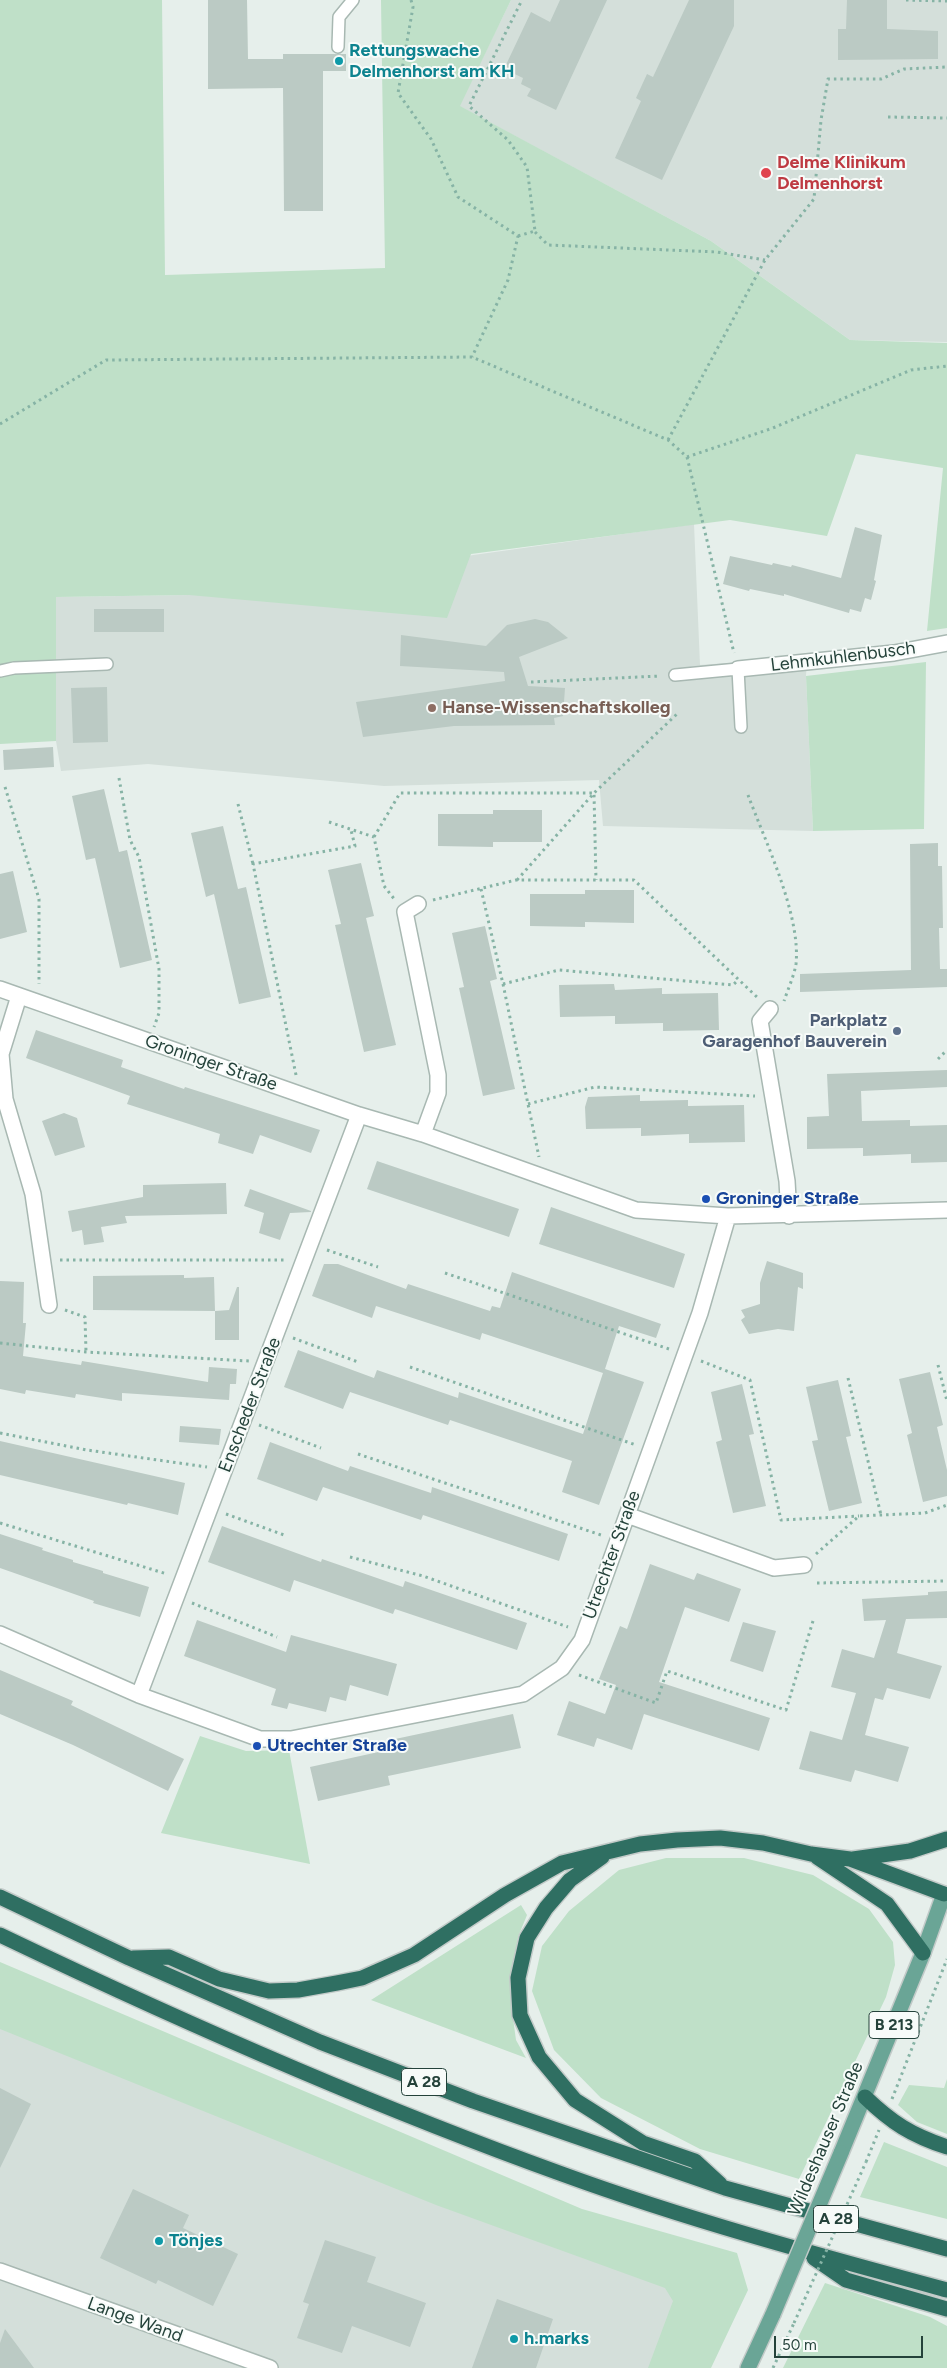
<!DOCTYPE html>
<meta charset="utf-8">
<style>
body{margin:0}
#map{position:relative;width:947px;height:2368px;overflow:hidden;background:#e6efeb;font-family:Figtree,sans-serif}
canvas{display:block}
.scale{position:absolute;left:774px;top:2336px;width:149px;height:22px;box-sizing:border-box;border:2px solid #24423a;border-top:0;padding-left:6px;font-size:15px;line-height:18px;white-space:nowrap;color:#24423a;-webkit-text-stroke:4px #f7fbf9;paint-order:stroke}
</style>
<div id="map">
<canvas width="947" height="2368"></canvas>
<div class="scale">50 m</div>
</div>
<script>
const ctx = document.querySelector('canvas').getContext('2d');
ctx.lineJoin = 'round';
function fill(path, color) {
  ctx.fillStyle = color;
  ctx.fill(path, 'evenodd');
}
function strokePath(path, color, width, dash) {
  ctx.strokeStyle = color;
  ctx.lineWidth = width;
  ctx.lineCap = dash ? 'butt' : 'round';
  ctx.setLineDash(dash || []);
  ctx.stroke(path);
}
function drawText(font, color, halo, rows, align = 'center') {
  ctx.font = font + ' Figtree,sans-serif';
  ctx.lineWidth = 4;
  ctx.setLineDash([]);
  ctx.textBaseline = 'middle';
  ctx.strokeStyle = halo;
  ctx.fillStyle = color;
  for (const [text, x, y, turn = 0] of rows) {
    ctx.save();
    ctx.translate(x, y);
    ctx.rotate((+turn || 0) * Math.PI / 180);
    ctx.textAlign = isNaN(turn) ? turn : align;
    if (halo) ctx.strokeText(text, 0, 0);
    ctx.fillText(text, 0, 0);
    ctx.restore();
  }
}
fill(new Path2D(`
 M511,0H947V342L850,340L711,241L459,106Z
 M694,524L700,665L807,657L806,676L813,831L603,826L599,780L384,786L148,764L61,771L56,741V597L189,595Z
 M0,2002L704,2272L665,2368H0Z`), '#d4dfda');
fill(new Path2D(`
 M0,0H162L165,275L385,268L381,0H511L460,106L711,241L850,340L947,343V628L927,631L943,468L856,454L827,536L730,520L471,554L447,618L189,595L56,597V741L0,744Z
 M926,662L924,829L813,831L806,676Z
 M200,1736L246,1751L289,1750L310,1864L161,1833Z
 M666,1858H744L813,1875L869,1909L893,1942L895,1965L886,1997L799,2179L700,2149L601,2098L554,2050L532,1991L542,1946L569,1911L619,1870Z
 M521,1905L527,1915L518,1937L511,2004L516,2040L526,2058L371,2000Z
 M0,1962L582,2209L737,2253L748,2290L711,2368H648L673,2301L665,2288L436,2205L0,2029Z
 M947,2079V2134L917,2122L898,2105L909,2085L944,2088Z
 M884,2142L947,2167V2219L860,2197Z
 M825,2283L930,2317L947,2326V2368H783Z`), '#bfe0c8');
fill(new Path2D(`
 M208,0H247L248,59H283V54H346V71H323V211H284L283,88L208,89Z
 M560,0H607L556,110L527,96L531,89L521,84L523,78L504,69L531,12L550,22Z
 M689,0H734V26L662,180L615,158L641,101L636,98L647,74L653,77Z
 M847,0H887V29L938,31V59L838,60V29H846Z
 M855,527L882,535L874,580L876,581L871,600L865,598L861,612L850,609L849,613L784,594V596L750,589L749,591L723,584L730,556L772,565L773,563L791,567L792,565L841,578Z
 M94,609H164V632H94Z
 M535,619L548,622L568,638L519,657L528,686L565,688L563,716L554,718L555,725L454,726L363,737L356,702L505,681L504,672L400,666L401,635L486,646L507,625Z
 M107,687L108,742L73,743L71,688Z
 M53,747L54,767L4,770L3,750Z
 M104,789L119,852L127,850L152,960L120,968L95,858L86,860L72,796Z
 M493,810H542V842H493V847L438,846V814H493Z
 M223,826L238,889L246,887L271,997L239,1004L214,894L206,897L191,833Z
 M938,843V866H942L943,928H939L940,969H947V987L800,992V974L911,970L910,844Z
 M361,863L374,916L366,918L396,1045L364,1052L335,925L341,924L328,870Z
 M13,871L27,932L0,939V874Z
 M585,890H634V923L585,922V927L530,926V894H585Z
 M485,926L497,979L490,981L515,1089L483,1096L459,988L464,987L452,933Z
 M614,984L615,990L662,988V994L718,993L719,1030L663,1031V1023L615,1024V1016L560,1017L559,985Z
 M36,1030L123,1060L121,1067L184,1089L185,1087L320,1130L311,1153L260,1135L253,1154L218,1143L220,1134L127,1104L130,1096L26,1058Z
 M947,1070V1087L861,1091L862,1121L910,1120V1126L947,1125V1162L911,1163V1154L863,1156V1148L807,1149V1117L829,1116L827,1074Z
 M640,1095V1101L688,1100V1106L744,1105L745,1142L689,1143V1134L641,1136V1128L586,1129L585,1107L588,1097Z
 M64,1113L77,1118L85,1147L55,1156L42,1121Z
 M377,1161L519,1209L509,1237L367,1189Z
 M226,1183L227,1214L125,1216L127,1223L101,1227L104,1242L84,1245L82,1230L72,1232L68,1211L143,1197V1185Z
 M250,1189L311,1211V1212L290,1213L280,1240L259,1233L264,1213L244,1206Z
 M551,1207L685,1254L674,1288L539,1244Z
 M767,1261L803,1273V1289L798,1287L794,1331L778,1329L749,1334L741,1320L745,1317L741,1310L760,1304V1283Z
 M324,1264H338L406,1289L408,1284L490,1311L492,1306L500,1308L512,1272L661,1324L656,1338L619,1326L605,1369L644,1382L599,1505L562,1492L572,1461L450,1420L448,1425L350,1392L343,1409L284,1387L298,1350L374,1378L377,1370L458,1398L459,1392L583,1434L597,1391L603,1373L482,1333L480,1340L376,1306L372,1318L312,1296Z
 M184,1275V1278L214,1277L215,1311L93,1310V1276Z
 M0,1281L24,1282L23,1323H26L23,1356L81,1365L82,1361L208,1382L209,1367L237,1369L236,1384H230L229,1400L122,1393V1401L76,1394L75,1398L26,1390L25,1394L0,1389Z
 M237,1287H239V1340H215V1311L229,1310Z
 M930,1372L943,1425L937,1427L947,1470V1496L923,1502L907,1435L912,1433L899,1379Z
 M838,1380L851,1436L846,1437L862,1503L829,1511L812,1441L818,1440L806,1387Z
 M742,1384L754,1434L749,1435L766,1506L733,1513L716,1442L722,1440L711,1392Z
 M180,1426L221,1429L219,1445L179,1442Z
 M0,1441L185,1483L178,1515L128,1503L127,1505L0,1475Z
 M270,1442L348,1471L350,1466L431,1493L432,1487L568,1534L559,1561L423,1515L421,1520L323,1487L317,1501L257,1479Z
 M222,1526L321,1562L322,1559L403,1587L405,1581L527,1623L517,1650L395,1609L393,1614L294,1580L290,1592L208,1562Z
 M0,1534L43,1548L42,1550L73,1560V1562L103,1571V1573L149,1587L140,1617L93,1603L94,1601L0,1568Z
 M650,1564L694,1580L697,1573L741,1589L729,1622L685,1607L659,1682L770,1718L759,1751L644,1714L632,1750L597,1738L594,1747L557,1735L569,1701L605,1714L616,1685L599,1679L620,1626L627,1629Z
 M947,1591V1618L906,1619L897,1653L942,1666L930,1699L887,1688L883,1700L875,1698L865,1735L909,1747L898,1782L855,1770L851,1782L799,1769L810,1731L842,1740L856,1693L831,1687L842,1649L874,1658L886,1620L864,1621L862,1599L928,1595V1592Z
 M197,1620L286,1652L291,1635L397,1664L388,1696L350,1685L346,1701L330,1697L326,1712L289,1703L287,1709L271,1705L276,1689L184,1656Z
 M743,1622L776,1631L763,1672L730,1661Z
 M0,1670L73,1701L71,1705L184,1759L168,1791L73,1745L0,1714Z
 M513,1714L521,1748L388,1776L390,1785L318,1801L310,1767L383,1751L381,1742Z
 M0,2088L31,2104L0,2168Z
 M133,2189L189,2215L183,2228L238,2254L213,2306L158,2280L156,2284L100,2258Z
 M325,2240L376,2257L367,2282L426,2303L410,2347L352,2326L342,2353L297,2338L309,2304L303,2302Z
 M497,2299L553,2319L536,2368H472Z
 M5,2329L34,2368H0V2343Z`), '#bbcac4');
const service = new Path2D(`
 M338,47L339,17L353,0
 M0,671L14,668L107,664
 M675,675L738,669L741,727`);
const minor = new Path2D(`
 M738,669L894,653L947,643
 M418,904L405,912L438,1075V1093L423,1134
 M0,989L359,1115L423,1134L636,1210L728,1216L947,1210
 M19,996L1,1054L5,1099L33,1194L49,1305
 M770,1009L760,1021L787,1181L789,1216
 M627,1515L774,1568L804,1565
 M0,1634L139,1695L260,1739H291L523,1694L562,1668L582,1640L700,1313L728,1216
 M139,1695L359,1115
 M0,2271L270,2368`);
const primary = new Path2D(`
 M841,2153L923,1953L944,1894
 M748,2368L773,2314`);
const motorway = new Path2D(`
 M602,1857L570,1880L546,1908L527,1938L518,1978L520,2015L539,2057L575,2100L643,2143L695,2161L720,2184
 M817,1857L887,1904L923,1953
 M853,1859L910,1851L947,1839
 M0,1897L129,1958L320,2042L473,2101L725,2188L947,2249
 M0,1935C184,2023 370,2105 562,2174C688,2220 818,2255 947,2290
 M133,1958L169,1957L219,1979L269,1991L298,1990L337,1983L362,1978L414,1955L505,1895L562,1863L640,1844L677,1840L720,1838L763,1843L811,1854L850,1859L944,1894
 M865,2097C892,2123 911,2135 947,2147
 M814,2258L846,2280L947,2309`);
strokePath(service, '#a8b8b2', 14);
strokePath(minor, '#a8b8b2', 18);
strokePath(primary, '#c2cac8', 18);
strokePath(motorway, '#c2cac8', 18);
strokePath(new Path2D(`
 M411,0L413,7L398,93L431,139L458,197L518,236L508,280L472,357
 M906,0L947,1
 M888,117L947,118
 M535,232L548,245L717,252L765,260
 M518,236L535,231L527,167L508,140L469,106L522,0
 M0,424L106,360L472,357L668,440L687,457L773,428L911,370L947,366
 M668,440L765,260L814,199L821,120L828,79H881L904,69L947,67
 M687,457L734,653
 M531,682L660,676
 M119,778L130,840L139,857L159,969V1013L154,1027
 M5,787L39,899V984
 M748,795C765,841 801,915 796,964C794,976 788,989 784,1001
 M238,804L253,864
 M329,822L374,837L384,886L395,900
 M374,837L400,793H594L596,880
 M517,880L594,793L677,714
 M481,889L503,984L559,970L733,985L738,980
 M433,900L516,880H634L759,999
 M503,984L539,1157
 M938,1059L947,1050
 M296,1075L253,864L355,846L351,830
 M528,1104L595,1087L755,1096
 M327,1250L378,1267
 M60,1260H286
 M445,1273L669,1349
 M65,1310L85,1317L86,1352
 M293,1338L358,1362
 M0,1343L86,1352L249,1361
 M701,1361L750,1380L781,1520L859,1516
 M938,1365L947,1401
 M410,1367L636,1445
 M848,1378L881,1515
 M259,1425L321,1448
 M0,1433L87,1450L207,1467
 M358,1454L601,1535
 M226,1514L284,1535
 M0,1523L167,1574
 M816,1554L859,1516L925,1513L947,1505
 M350,1557L423,1576L568,1627
 M817,1583L947,1581
 M192,1603L277,1637
 M579,1675L656,1703L667,1671L786,1710L813,1621
 M892,2099L947,1959
 M866,2162L879,2130
 M773,2368L794,2323`), '#86b3a5', 3, [2.5, 4]);
strokePath(service, '#fff', 11);
strokePath(minor, '#fff', 15);
strokePath(primary, '#6aa596', 15);
strokePath(motorway, '#2f6f62', 15);
const primaryBridge = new Path2D(`
 M773,2314L841,2153`);
strokePath(primaryBridge, '#c2cac8', 18, []);
strokePath(new Path2D(`
 M794,2323L866,2162`), '#86b3a5', 3, [2.5, 4]);
strokePath(primaryBridge, '#6aa596', 15);
for (const [x, y, r, color] of [
 [339,61,5,"#0f9aa8"],
 [766,173,6,"#e0444e"],
 [432,708,5,"#8d6e63"],
 [897,1031,5,"#5c6f8a"],
 [706,1199,5,"#1a4fb4"],
 [257,1746,5,"#1a4fb4"],
 [159,2241,5,"#0f9aa8"],
 [514,2339,5,"#0f9aa8"]
]) {
  const dot = new Path2D();
  dot.arc(x, y, r, 0, 2 * Math.PI);
  ctx.fillStyle = color;
  ctx.fill(dot);
  strokePath(dot, '#f7fbf9', 2);
}
for (const [x, y, w] of [
 [894,2025,50],
 [424,2082,45],
 [836,2219,45]
]) {
  const box = new Path2D();
  box.roundRect(x - w / 2, y - 13.5, w, 27, 4);
  ctx.fillStyle = '#f7fbf9';
  ctx.fill(box);
  strokePath(box, '#24423a', 1);
}
drawText('bold 16px', '#24423a', null, [
 ["B 213",894,2025],
 ["A 28",424,2082],
 ["A 28",836,2219]
]);
drawText('bold 18px', '#0d838f', '#f7fbf9', [
 ["Rettungswache",349,51],
 ["Delmenhorst am KH",349,72],
 ["Tönjes",169,2241],
 ["h.marks",524,2339]
], 'left');
drawText('bold 18px', '#be3a42', '#f7fbf9', [
 ["Delme Klinikum",777,163],
 ["Delmenhorst",777,184]
], 'left');
drawText('18px', '#24423a', '#f7fbf9', [
 ["Lehmkuhlenbusch",843,657,-7],
 ["Groninger Straße",211,1063,19],
 ["Enscheder Straße",250,1405,-69],
 ["Utrechter Straße",612,1555,-70],
 ["Wildeshauser Straße",826,2139,-67],
 ["Lange Wand",135,2320,20]
]);
drawText('bold 18px', '#785e54', '#f7fbf9', [
 ["Hanse-Wissenschaftskolleg",442,708]
], 'left');
drawText('bold 18px', '#4e5e75', '#f7fbf9', [
 ["Parkplatz",887,1021],
 ["Garagenhof Bauverein",887,1042]
], 'right');
drawText('bold 18px', '#164399', '#f7fbf9', [
 ["Groninger Straße",716,1199],
 ["Utrechter Straße",267,1746]
], 'left');
</script>
